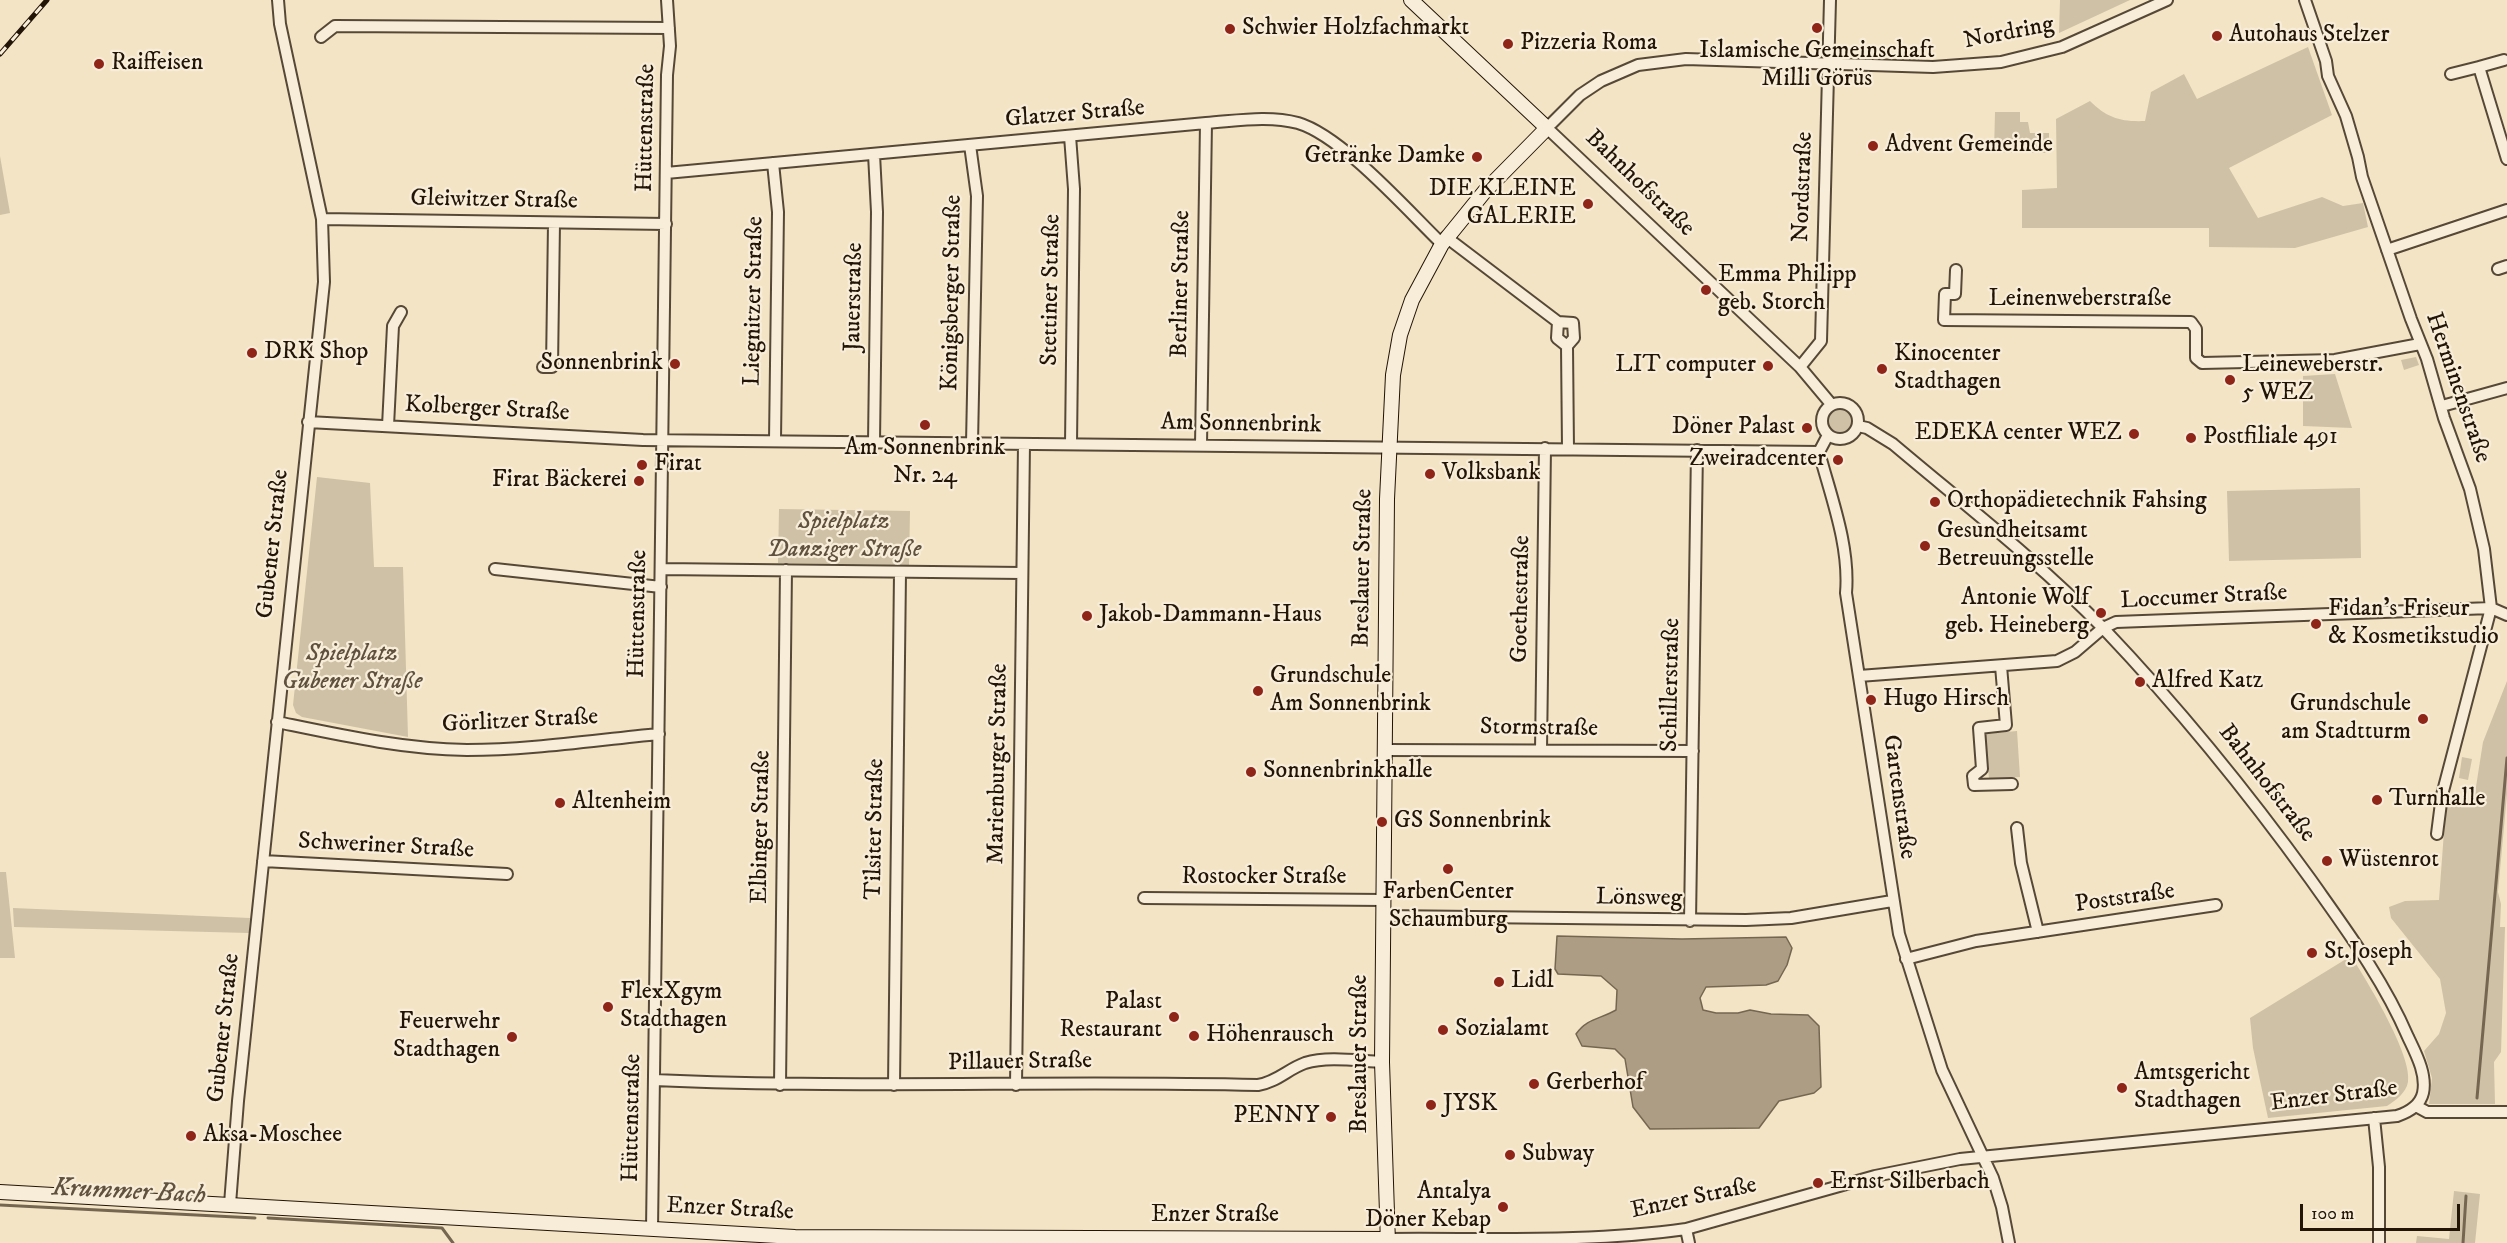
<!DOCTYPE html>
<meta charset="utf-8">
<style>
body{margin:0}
#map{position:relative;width:2507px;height:1243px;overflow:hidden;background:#f3e4c5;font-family:"IM FELL DW Pica",serif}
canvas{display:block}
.scale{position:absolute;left:2300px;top:1204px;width:160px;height:27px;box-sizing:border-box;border:3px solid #221406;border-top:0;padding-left:8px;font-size:18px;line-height:21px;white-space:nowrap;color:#221406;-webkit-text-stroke:4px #f7edd9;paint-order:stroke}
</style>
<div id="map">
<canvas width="2507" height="1243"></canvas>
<div class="scale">100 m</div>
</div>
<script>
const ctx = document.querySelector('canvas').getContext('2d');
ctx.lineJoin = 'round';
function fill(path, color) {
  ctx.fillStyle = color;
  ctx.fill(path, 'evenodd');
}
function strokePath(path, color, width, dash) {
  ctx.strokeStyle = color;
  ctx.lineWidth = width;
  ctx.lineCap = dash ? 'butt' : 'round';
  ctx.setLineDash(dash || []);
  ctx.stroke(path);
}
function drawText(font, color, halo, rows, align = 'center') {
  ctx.font = font + ' "IM FELL DW Pica",serif';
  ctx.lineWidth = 4.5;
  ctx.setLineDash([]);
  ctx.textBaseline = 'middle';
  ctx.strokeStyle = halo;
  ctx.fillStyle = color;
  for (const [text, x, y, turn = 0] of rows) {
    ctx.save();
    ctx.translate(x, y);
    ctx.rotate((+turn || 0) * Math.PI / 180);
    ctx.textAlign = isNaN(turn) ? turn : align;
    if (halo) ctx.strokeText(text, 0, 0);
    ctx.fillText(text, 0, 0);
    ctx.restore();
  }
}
fill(new Path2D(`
 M2060,0H2130L2059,33Z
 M2308,47L2332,115L2229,168L2258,218L2322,197L2343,206L2363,203L2368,227L2295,248L2209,247V228H2022V190L2057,188L2056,119L2090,101C2107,118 2121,122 2145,121L2151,92L2184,74L2197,99Z
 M1995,112H2020V122H2028L2030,133H2049V151L2045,153L1994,152Z
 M0,156L10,213L0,215Z
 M2416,357L2419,365L2404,370L2401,360Z
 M2335,374L2352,428L2303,426V376Z
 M1828 420a12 12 0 1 1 24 0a12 12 0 1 1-24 0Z
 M317,477L370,483L374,567H403L408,737L302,717L296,713L293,705Z
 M2360,488L2361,558L2229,561L2227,491Z
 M779,509L910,511L909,565L778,563Z
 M2507,681V794L2498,892L2501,904L2500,927H2505L2501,1052L2494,1062L2495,1104H2429L2432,1078L2424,1051L2439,1034L2446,1013L2440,979L2391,918L2389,907L2405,901L2439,900L2446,804L2473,806L2483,742Z
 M2017,731L2020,777L1989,779L1985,734Z
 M2462,757L2472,759L2468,780L2459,778Z
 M0,872H6L15,958H0Z
 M13,908L250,918L249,933L14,927Z
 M2351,956C2366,979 2413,1056 2408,1082C2406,1093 2396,1100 2387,1106L2268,1118L2253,1048L2250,1018Z
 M2454,1191L2480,1194L2475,1243H2416L2417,1236L2449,1239Z`), '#cfc1a5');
const water = new Path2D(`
 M1557,936L1682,939L1786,937L1792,948L1787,965L1778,981L1766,985L1706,987L1700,998L1703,1010L1716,1013H1738L1750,1010L1771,1014L1808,1015L1819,1026L1821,1087L1814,1093L1779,1101L1759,1128L1650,1129L1633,1107L1625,1059L1615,1049L1582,1046L1576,1034C1587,1018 1601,1019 1616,1010L1617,990L1601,976L1558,974L1555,969Z`);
fill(water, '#ac9d84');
strokePath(water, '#756652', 1.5);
strokePath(new Path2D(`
 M2477,1098L2507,758
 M0,1205L255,1218
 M268,1218L442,1228L453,1243
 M2463,1243L2466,1196`), '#756652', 3);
const street = new Path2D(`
 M2305,0L2326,61L2328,76L2346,116L2358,157L2362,177L2411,319L2427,359L2444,418L2470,489L2484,549L2491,608L2442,795L2437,834
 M321,37L335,26L669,28
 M2504,60L2479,67L2507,159
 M2451,74L2479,67
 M1070,136L1074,189L1071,444
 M970,145L977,196L972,443
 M874,154L877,212L874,442
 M773,163L778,212L775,440
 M666,173L1206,123C1236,121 1268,115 1298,123C1342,136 1407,210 1442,244
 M322,219L666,224
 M1446,237L1558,322L1557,338L1567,346L1568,449
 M2387,250L2507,210
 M2498,269L2507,266
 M1956,270L1955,294H1945L1944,320L2191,322L2196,329V358L2202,363L2335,360L2420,344
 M1558,322L1573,323L1574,338L1567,346
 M543,367H552L554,223
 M1800,367L1821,341L1830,0
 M1822 421a18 18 0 1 1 36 0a18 18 0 1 1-36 0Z
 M1831,404L1800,367L1547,128L1580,95L1601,81L1638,65L1686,59L1933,67L2001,62L2062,47L2167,0
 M2442,406L2507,388
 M308,422L643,440L1819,452
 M388,426L393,326L401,312
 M1828,435L1819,452C1831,497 1850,546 1846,593L1899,934L1942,1070L1993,1178L2002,1207L2009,1243
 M1201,445L1206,123
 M495,569L661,587
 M661,569L1022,573
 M2001,666L2006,725L1979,728L1982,769L1973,776L1974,785L2012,784
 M1859,676L2057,661L2075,652L2103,628L2116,622L2491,608L2507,615
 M277,722C340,735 402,749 467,750C531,750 595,740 659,734
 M1385,750L1693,751
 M1541,750L1545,448
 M2017,828L2021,863L2038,932
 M263,861L507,874
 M1144,898L1384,900
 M1383,916L1746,920L1791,918L1892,901
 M1690,921L1697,450
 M1906,959L1976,941L2216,905
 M654,1080C856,1089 1057,1080 1258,1085C1277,1082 1288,1069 1305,1063C1328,1056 1358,1061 1382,1062
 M780,1085L786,570
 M894,1085L900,573
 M1016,1085L1024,444
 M2416,1106L2427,1112H2507
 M2374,1118L2379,1167V1243
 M230,1204L238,1101L324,282L322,219L280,24L278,0
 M652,1229L667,75L670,46L667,0
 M1686,1229L1689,1243
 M1387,1239C1487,1238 1588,1243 1686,1229L1875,1176L1960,1159L2397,1116C2409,1112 2420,1106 2423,1093C2427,1074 2416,1054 2408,1037C2383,979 2347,931 2311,880C2246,790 2180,709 2104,629C2039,562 1964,504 1893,444L1867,428L1858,426`);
const secondary = new Path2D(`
 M0,1192L795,1237L1387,1239
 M1388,1243L1382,1062L1387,499L1393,375L1400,335L1412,300L1442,244L1485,191L1547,128L1411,0`);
strokePath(street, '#564836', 14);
strokePath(secondary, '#221406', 16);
strokePath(street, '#f7edd9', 10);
strokePath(secondary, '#f7edd9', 14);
const rail = new Path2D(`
 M0,54L47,0`);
strokePath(rail, '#221406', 5);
strokePath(rail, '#f7edd9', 3, [9]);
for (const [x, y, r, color] of [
 [1817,28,6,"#8f2418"],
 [1230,29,6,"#8f2418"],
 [2217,36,6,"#8f2418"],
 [1508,44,6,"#8f2418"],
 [99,64,6,"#8f2418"],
 [1873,146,6,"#8f2418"],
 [1477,157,6,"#8f2418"],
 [1588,204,6,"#8f2418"],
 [1706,290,6,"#8f2418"],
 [252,353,6,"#8f2418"],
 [675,364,6,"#8f2418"],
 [1768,366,6,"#8f2418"],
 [1882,369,6,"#8f2418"],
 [2230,380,6,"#8f2418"],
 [925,425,6,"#8f2418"],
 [1807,428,6,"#8f2418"],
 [2134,434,6,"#8f2418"],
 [2191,438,6,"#8f2418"],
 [1838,460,6,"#8f2418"],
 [642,465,6,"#8f2418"],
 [1430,474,6,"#8f2418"],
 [639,481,6,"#8f2418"],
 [1935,502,6,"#8f2418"],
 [1925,546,6,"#8f2418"],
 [2101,613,6,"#8f2418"],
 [1087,616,6,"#8f2418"],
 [2316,624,6,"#8f2418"],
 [2140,682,6,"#8f2418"],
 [1258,691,6,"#8f2418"],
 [1871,700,6,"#8f2418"],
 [2423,719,6,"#8f2418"],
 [1251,772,6,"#8f2418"],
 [2377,800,6,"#8f2418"],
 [560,803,6,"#8f2418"],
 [1382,822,6,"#8f2418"],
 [2327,861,6,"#8f2418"],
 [1448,869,6,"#8f2418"],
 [2312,953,6,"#8f2418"],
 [1499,982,6,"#8f2418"],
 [608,1007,6,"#8f2418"],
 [1174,1017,6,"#8f2418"],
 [1443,1030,6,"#8f2418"],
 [1194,1036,6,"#8f2418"],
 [512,1037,6,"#8f2418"],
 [1534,1084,6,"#8f2418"],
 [2122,1088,6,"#8f2418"],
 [1431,1105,6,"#8f2418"],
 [1331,1117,6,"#8f2418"],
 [191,1136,6,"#8f2418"],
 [1510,1155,6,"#8f2418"],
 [1818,1183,6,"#8f2418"],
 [1503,1207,6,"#8f2418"]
]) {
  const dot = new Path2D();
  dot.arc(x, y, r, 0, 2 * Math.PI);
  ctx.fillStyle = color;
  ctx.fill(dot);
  strokePath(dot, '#f7edd9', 2);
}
drawText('24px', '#221406', '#f7edd9', [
 ["Schwier Holzfachmarkt",1242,29],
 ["Autohaus Stelzer",2229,36],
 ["Pizzeria Roma",1520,44],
 ["Islamische Gemeinschaft",1817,52,"center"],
 ["Milli Görüs",1817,80,"center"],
 ["Raiffeisen",111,64],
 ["Advent Gemeinde",1885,146],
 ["Getränke Damke",1465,157,"right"],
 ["DIE KLEINE",1576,190,"right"],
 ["GALERIE",1576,218,"right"],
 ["Emma Philipp",1718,276],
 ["geb. Storch",1718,304],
 ["DRK Shop",264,353],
 ["Kinocenter",1894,355],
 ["Stadthagen",1894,383],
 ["Sonnenbrink",663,364,"right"],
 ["LIT computer",1756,366,"right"],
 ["Leineweberstr.",2242,366],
 ["5 WEZ",2242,394],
 ["Döner Palast",1795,428,"right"],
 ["EDEKA center WEZ",2122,434,"right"],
 ["Postfiliale 491",2203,438],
 ["Am Sonnenbrink",925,449,"center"],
 ["Nr. 24",925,477,"center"],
 ["Zweiradcenter",1826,460,"right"],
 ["Firat",654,465],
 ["Volksbank",1442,474],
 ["Firat Bäckerei",627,481,"right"],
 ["Orthopädietechnik Fahsing",1947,502],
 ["Gesundheitsamt",1937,532],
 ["Betreuungsstelle",1937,560],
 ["Antonie Wolf",2089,599,"right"],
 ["geb. Heineberg",2089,627,"right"],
 ["Fidan's Friseur",2328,610],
 ["& Kosmetikstudio",2328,638],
 ["Jakob-Dammann-Haus",1099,616],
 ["Grundschule",1270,677],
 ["Am Sonnenbrink",1270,705],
 ["Alfred Katz",2152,682],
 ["Hugo Hirsch",1883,700],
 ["Grundschule",2411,705,"right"],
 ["am Stadtturm",2411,733,"right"],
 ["Sonnenbrinkhalle",1263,772],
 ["Turnhalle",2389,800],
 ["Altenheim",572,803],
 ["GS Sonnenbrink",1394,822],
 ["Wüstenrot",2339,861],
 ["FarbenCenter",1448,893,"center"],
 ["Schaumburg",1448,921,"center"],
 ["St.Joseph",2324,953],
 ["Lidl",1511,982],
 ["FlexXgym",620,993],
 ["Stadthagen",620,1021],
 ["Palast",1162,1003,"right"],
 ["Restaurant",1162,1031,"right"],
 ["Feuerwehr",500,1023,"right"],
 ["Stadthagen",500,1051,"right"],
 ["Sozialamt",1455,1030],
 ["Höhenrausch",1206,1036],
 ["Amtsgericht",2134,1074],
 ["Stadthagen",2134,1102],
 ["Gerberhof",1546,1084],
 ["JYSK",1443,1105],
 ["PENNY",1319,1117,"right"],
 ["Aksa-Moschee",203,1136],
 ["Subway",1522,1155],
 ["Ernst Silberbach",1830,1183],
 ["Antalya",1491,1193,"right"],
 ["Döner Kebap",1491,1221,"right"]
], 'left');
drawText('24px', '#221406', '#f7edd9', [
 ["Nordring",2009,34,-11],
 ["Glatzer Straße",1075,115,-5],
 ["Hüttenstraße",647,128,-89],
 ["Bahnhofstraße",1639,184,44],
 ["Nordstraße",1804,187,-88],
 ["Gleiwitzer Straße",494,201,1],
 ["Berliner Straße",1182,284,-89],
 ["Stettiner Straße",1052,290,-89],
 ["Königsberger Straße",953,293,-89],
 ["Jauerstraße",855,297,-89],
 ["Leinenweberstraße",2080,300],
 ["Liegnitzer Straße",755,301,-89],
 ["Herminenstraße",2457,388,71],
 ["Kolberger Straße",487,410,3],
 ["Am Sonnenbrink",1241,425,1],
 ["Gubener Straße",274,544,-84],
 ["Breslauer Straße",1364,568,-89],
 ["Loccumer Straße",2204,598,-3],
 ["Goethestraße",1522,599,-89],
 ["Hüttenstraße",639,614,-89],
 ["Schillerstraße",1672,685,-89],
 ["Görlitzer Straße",520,722,-3],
 ["Stormstraße",1539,729,1],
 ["Marienburger Straße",999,764,-89],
 ["Bahnhofstraße",2266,784,52],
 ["Gartenstraße",1898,797,82],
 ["Elbinger Straße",762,827,-89],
 ["Tilsiter Straße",876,829,-89],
 ["Schweriner Straße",386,847,3],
 ["Rostocker Straße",1264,878],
 ["Lönsweg",1639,899,1],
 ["Poststraße",2125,899,-8],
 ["Gubener Straße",225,1028,-84],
 ["Breslauer Straße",1361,1054,-90],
 ["Pillauer Straße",1020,1063,-1],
 ["Enzer Straße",2334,1097,-7],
 ["Hüttenstraße",633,1118,-89],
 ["Enzer Straße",1694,1199,-12],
 ["Enzer Straße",730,1210,3],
 ["Enzer Straße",1215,1216]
]);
drawText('italic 24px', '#5f513e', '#f7edd9', [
 ["Spielplatz",844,523],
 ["Danziger Straße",844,551],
 ["Spielplatz",352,655],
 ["Gubener Straße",352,683]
]);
drawText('italic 26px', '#60523f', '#f7edd9', [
 ["Krummer Bach",129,1193,3]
]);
</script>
